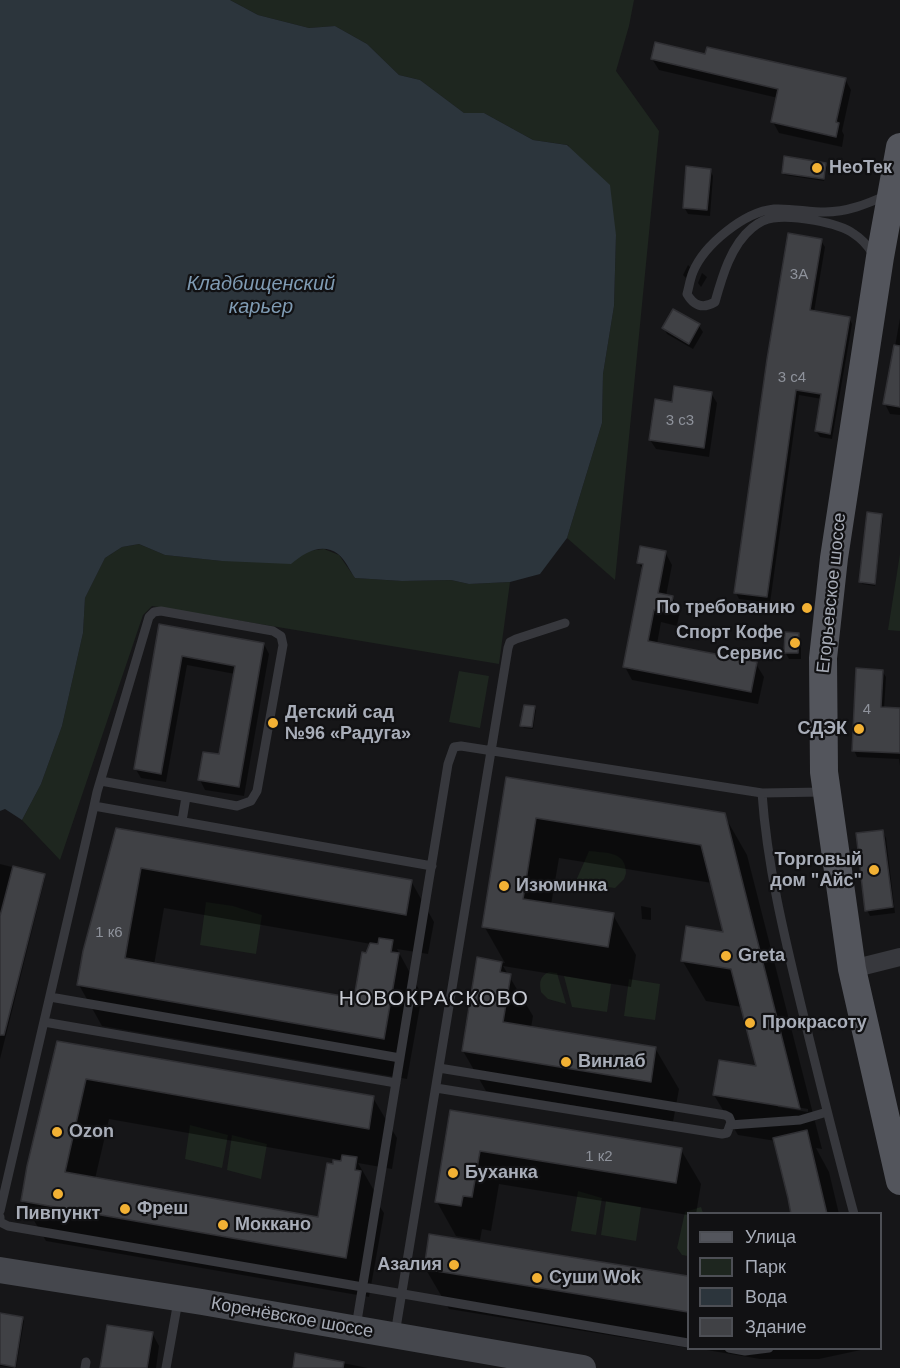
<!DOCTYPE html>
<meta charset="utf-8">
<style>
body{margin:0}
#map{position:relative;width:900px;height:1368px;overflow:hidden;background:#161618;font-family:Arial,sans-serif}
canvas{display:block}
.legend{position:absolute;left:687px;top:1212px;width:195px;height:138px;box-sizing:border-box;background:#111113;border:2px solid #4d4f55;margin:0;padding:8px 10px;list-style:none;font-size:18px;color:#a8adb8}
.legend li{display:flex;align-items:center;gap:12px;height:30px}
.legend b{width:30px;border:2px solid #4d4f55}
</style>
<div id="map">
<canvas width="900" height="1368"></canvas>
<ul class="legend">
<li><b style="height:8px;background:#53555c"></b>Улица</li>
<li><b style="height:16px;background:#1e261f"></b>Парк</li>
<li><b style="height:16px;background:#2c353c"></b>Вода</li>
<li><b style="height:16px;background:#404145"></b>Здание</li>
</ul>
</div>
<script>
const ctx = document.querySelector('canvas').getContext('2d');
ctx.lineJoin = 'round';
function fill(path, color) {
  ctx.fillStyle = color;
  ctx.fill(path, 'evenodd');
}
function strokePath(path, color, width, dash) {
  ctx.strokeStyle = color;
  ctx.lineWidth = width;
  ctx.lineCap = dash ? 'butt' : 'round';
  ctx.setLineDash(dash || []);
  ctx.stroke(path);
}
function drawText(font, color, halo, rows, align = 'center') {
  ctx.font = font + ' Arial,sans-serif';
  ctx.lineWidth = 4.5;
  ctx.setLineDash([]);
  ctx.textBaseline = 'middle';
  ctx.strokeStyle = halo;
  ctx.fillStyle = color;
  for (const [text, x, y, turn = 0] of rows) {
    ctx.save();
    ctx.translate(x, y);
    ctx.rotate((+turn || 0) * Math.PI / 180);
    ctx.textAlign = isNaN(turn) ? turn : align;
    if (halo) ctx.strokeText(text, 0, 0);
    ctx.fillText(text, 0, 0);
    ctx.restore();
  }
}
fill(new Path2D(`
 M230,0H634L629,26L616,71L659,131L615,580L567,538L602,423L603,374L614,306L616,235L568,145L533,140L484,113H464L420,80L399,75L367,44L335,26L309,28L258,15Z
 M139,544L165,555L222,561L324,549L339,555L355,578L402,581L451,580L469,584L510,582L499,664L152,606L143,615L60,860L22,820L41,784L62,726L83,633L85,598L105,558L122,547Z
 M900,554V631L888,630Z
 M459,671L489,676L480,728L449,722Z
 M589,851C606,853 626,851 626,873L624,879L615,888L575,883Z
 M206,902L233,906L262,915L256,954L200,945Z
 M549,972L557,973L566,1004L548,999L541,992C539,982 540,976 549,972Z
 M564,976L611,984L607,1012L572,1007Z
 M629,979L660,984L655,1020L624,1016Z
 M190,1125L228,1135L222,1168L185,1159Z
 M232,1135L267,1144L261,1179L227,1170Z
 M578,1191L602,1198L596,1235L571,1231Z
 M606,1201L641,1207L636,1241L601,1235Z
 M701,1207L703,1213L688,1214V1256L682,1255L677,1248L685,1212Z`), '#1e261f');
fill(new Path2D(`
 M0,0H230L258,15L309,28L335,26L367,44L399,75L420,80L464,113H484L533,140L567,145L610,185L616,235L614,306L603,374L602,423L567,538L540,574L510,582L469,584L451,580L402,581L355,578C350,571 345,559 338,554C322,542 304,553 291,564L222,561L165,555L139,544L122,547L105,558L85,598L83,633L62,726L41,784L22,820L5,809L0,811Z`), '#2c353c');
fill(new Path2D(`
 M652,59L845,79L851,90L842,131L844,135L842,147L779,133L773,122L778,98L659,70Z
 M825,164L827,167L824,181L785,175L783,173Z
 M710,170L713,176L710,216L688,214L684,207Z
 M821,241L825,247L814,312L849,318L852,324L832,439L820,437L816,431L822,399L799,395L770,603L739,599L736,593Z
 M688,265L690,267L686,278L683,275Z
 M702,273L707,277L701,287L698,283Z
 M900,318V415L890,414L885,404Z
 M699,326L703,332L693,349L667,334L664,328Z
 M711,393L717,403L709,457L656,449L650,440L673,403Z
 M881,515L883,518L875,586L862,584L861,581Z
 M665,552L672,565L666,596L672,597L680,610L677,626L661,622L657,644L756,664L764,677L758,704L632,680L625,667L643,571L639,563Z
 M161,626L264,644L269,654L244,796L205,790L200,780L220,756L235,674L187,665L166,782L141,778L135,768Z
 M798,634L801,640V659H789L785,652Z
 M882,671L886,677L884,709L900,710V766L899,759L857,757L854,750Z
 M534,708L536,710L533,729L524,728L522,725Z
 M508,779L724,815L747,855L822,1149L816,1148L829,1172L839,1214H793L776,1141L738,1135L714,1095L758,1068L742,1007L706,1001L682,960L725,934L712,883L559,858L551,905L613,915L636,955L631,987L503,966L533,1016L531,1028L655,1048L679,1089L673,1122L486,1091L463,1051L478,959L505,963L484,926ZM778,1104L808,1109V1112L778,1107Z
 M117,829L411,881L434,922L428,954L397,949L422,995L407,1079L102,1026L79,985ZM164,908L371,944L366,954L356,1000L154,965Z
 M883,832L886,838L895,913L870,916L867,910Z
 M0,864L44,875L45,878L0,1059Z
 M641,906L651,908V920L642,919Z
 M58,1042L373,1098L397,1138L392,1169L358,1163L379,1199L378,1204L384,1213L369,1297L46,1241L22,1200ZM109,1119L335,1159L319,1218L95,1179Z
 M451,1112L681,1150L701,1184L696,1214H688V1215L499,1184L491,1231L482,1229L480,1240L456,1236L437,1202Z
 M431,1236L688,1278V1348L449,1309L425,1268Z
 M0,1315L22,1318L24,1321L16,1368L0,1366Z
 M152,1333L159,1346L156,1368H101Z
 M695,1348H870L819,1359H760Z
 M296,1354L368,1368H294Z`), '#0007');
const building = new Path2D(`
 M655,42L705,54L707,47L846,78L836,122L839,123L836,137L771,122L778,89L651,59Z
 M784,156L826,163L824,179L782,173Z
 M686,166L711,169L707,210L683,208Z
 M788,233L822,239L810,310L850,317L830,434L815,431L821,394L796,390L767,597L734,593L767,359Z
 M673,309L700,324L689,344L662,328Z
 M894,345L900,346V407L883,404Z
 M674,386L712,392L704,448L649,440L655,399L672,402Z
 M867,512L882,514L875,584L859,582Z
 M640,546L666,551L658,593L673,596L670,613L654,610L648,641L757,662L751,692L623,667L643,564L637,563Z
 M159,624L264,643L239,787L198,780L203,752L219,754L235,666L182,656L161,774L134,769Z
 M785,632L799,633L798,653H784Z
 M856,668L883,670L881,707L900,708V753L852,751Z
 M524,705L535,706L532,727L520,726Z
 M506,777L725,813L800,1109L713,1095L719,1060L756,1066L731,969L681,961L686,926L723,932L701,845L536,818L523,899L614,913L608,947L482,927Z
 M116,828L412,880L406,915L141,868L130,929L125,958L354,998L362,952L366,953L370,943L378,944L379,938L393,940L391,952L399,953L384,1039L77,985L83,951Z
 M883,830L893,907L865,911L856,833Z
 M13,866L45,874L4,1035H0V916Z
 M477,957L502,962L500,972L511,974L503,1022L656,1047L651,1082L462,1051Z
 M57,1041L374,1096L369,1129L86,1079L65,1172L318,1217L327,1163L333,1164V1160L341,1161L342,1155L357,1157L355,1170L361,1171L346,1258L21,1201L27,1166Z
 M450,1110L682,1148L676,1183L480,1151L472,1197L463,1196L461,1206L435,1202Z
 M807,1130L827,1214H791L788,1198L773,1138Z
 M429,1234L688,1276V1312L424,1269Z
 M0,1313L23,1317L15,1367L0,1364Z
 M107,1325L153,1332L147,1368H100Z
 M295,1353L344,1362L343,1368H293Z`);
fill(building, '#404145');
strokePath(building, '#303034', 1.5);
strokePath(new Path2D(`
 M873,254C868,246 862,239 854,234C838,222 792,215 773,218C765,219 758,223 752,228C731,245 722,277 715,302C703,309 694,306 687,294C689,287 690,279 693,272C704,245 744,212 774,209C791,208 808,212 825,212C847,212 867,204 887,195
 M762,793C767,865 784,935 801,1005C818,1075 835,1144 854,1214
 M94,806L97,792L149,617L154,612L161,611L273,631L281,636L283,645L257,791L251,801L237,806L101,781
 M182,821L186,797
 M50,997L400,1058
 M44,1022L396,1083
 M436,1088L722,1134L727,1133L731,1122L729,1117L725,1115L439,1068
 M730,1125L800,1120L827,1112
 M0,1211L94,806L432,866
 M0,1217V1222L8,1226L688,1343
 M356,1327L448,764L454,747L461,746L762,793L823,792
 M395,1334L508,648L510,642L516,639L565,623
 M729,1348L745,1351L769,1348
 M85,1368L86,1362
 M166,1368L178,1301`), '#37383d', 9);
strokePath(new Path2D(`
 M852,969L900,957`), '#37383d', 18);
strokePath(new Path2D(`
 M0,1270L202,1302L583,1368`), '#45474d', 26);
strokePath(new Path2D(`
 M900,147L880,257L834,558L823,658L824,772L852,969L900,1181`), '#53555c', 28);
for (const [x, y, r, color] of [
 [817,168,6,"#f2b134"],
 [807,608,6,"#f2b134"],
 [795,643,6,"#f2b134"],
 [273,723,6,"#f2b134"],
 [859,729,6,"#f2b134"],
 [874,870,6,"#f2b134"],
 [504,886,6,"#f2b134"],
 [726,956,6,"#f2b134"],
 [750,1023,6,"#f2b134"],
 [566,1062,6,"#f2b134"],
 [57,1132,6,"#f2b134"],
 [453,1173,6,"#f2b134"],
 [58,1194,6,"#f2b134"],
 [125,1209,6,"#f2b134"],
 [223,1225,6,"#f2b134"],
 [454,1265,6,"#f2b134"],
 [537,1278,6,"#f2b134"]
]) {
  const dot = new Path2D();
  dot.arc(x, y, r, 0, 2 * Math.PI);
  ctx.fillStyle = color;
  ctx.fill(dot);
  strokePath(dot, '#111113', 2);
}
drawText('15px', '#8e929b', null, [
 ["3А",799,275],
 ["3 с4",792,378],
 ["3 с3",680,421],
 ["4",867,710],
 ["1 к6",109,933],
 ["1 к2",599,1157]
]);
drawText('bold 18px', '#a8adb8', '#111113', [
 ["НеоТек",829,168],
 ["По требованию",795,608,"right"],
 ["Спорт Кофе",783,633,"right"],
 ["Сервис",783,654,"right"],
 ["Детский сад",285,713],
 ["№96 «Радуга»",285,734],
 ["СДЭК",847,729,"right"],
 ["Торговый",862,860,"right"],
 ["дом \"Айс\"",862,881,"right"],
 ["Изюминка",516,886],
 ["Greta",738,956],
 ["Прокрасоту",762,1023],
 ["Винлаб",578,1062],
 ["Ozon",69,1132],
 ["Буханка",465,1173],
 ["Фреш",137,1209],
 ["Пивпункт",58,1214,"center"],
 ["Моккано",235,1225],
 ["Азалия",442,1265,"right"],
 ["Суши Wok",549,1278]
], 'left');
drawText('18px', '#a8adb8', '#111113', [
 ["Егорьевское шоссе",832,593,-84],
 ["Коренёвское шоссе",292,1318,10]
]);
drawText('italic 20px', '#7f9bb3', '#111113', [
 ["Кладбищенский",261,284],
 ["карьер",261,307]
]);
ctx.letterSpacing = '1.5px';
drawText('21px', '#c9ccd4', '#111113', [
 ["НОВОКРАСКОВО",434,999]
]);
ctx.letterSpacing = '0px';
</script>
